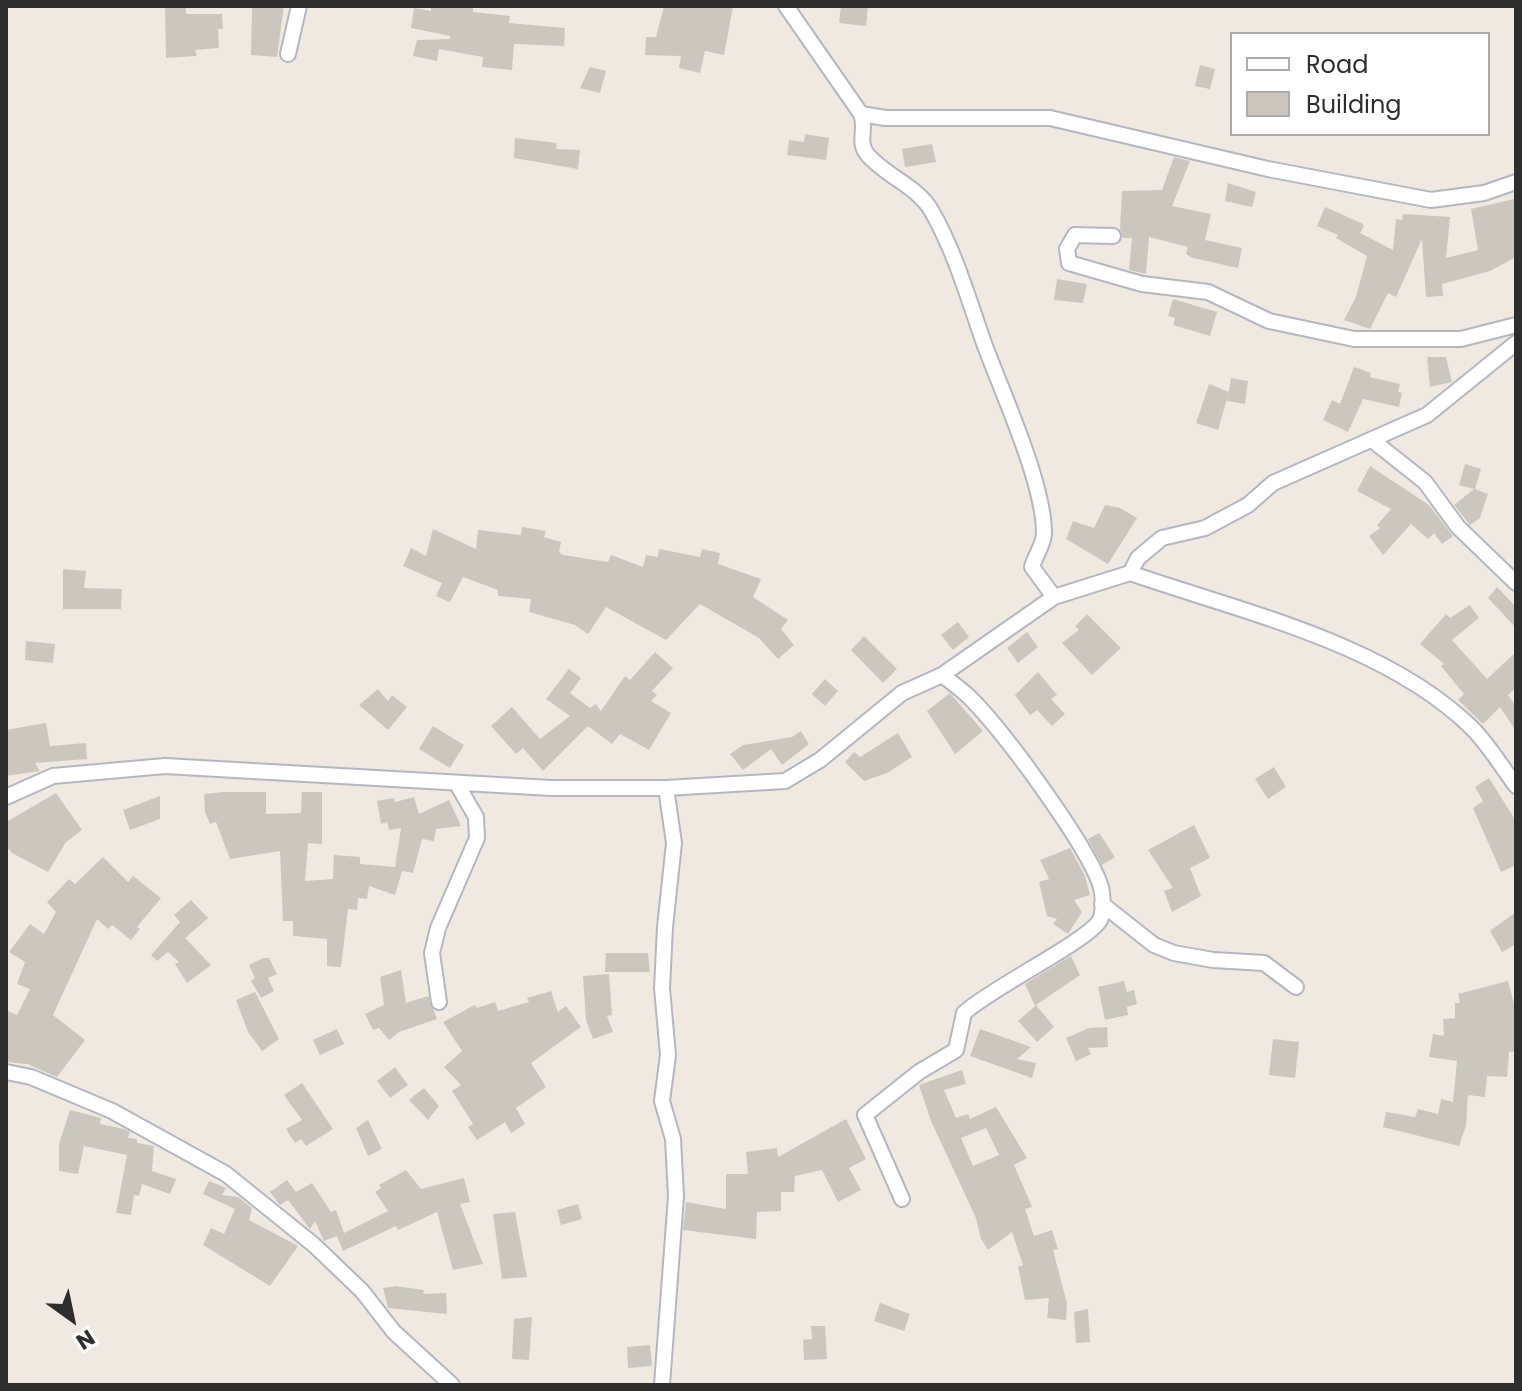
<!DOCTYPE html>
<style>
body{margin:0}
#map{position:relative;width:1522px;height:1391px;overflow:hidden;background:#efe9e1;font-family:Poppins,sans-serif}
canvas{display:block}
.frame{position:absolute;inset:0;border:8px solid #2e2e2e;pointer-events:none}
.legend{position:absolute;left:1230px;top:32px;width:260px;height:104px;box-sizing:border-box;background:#fff;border:2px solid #ababab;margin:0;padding:10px 14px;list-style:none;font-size:24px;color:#2e2e2e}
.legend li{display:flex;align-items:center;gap:16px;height:40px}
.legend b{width:40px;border:2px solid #ababab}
.north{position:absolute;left:32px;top:1279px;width:80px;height:80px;-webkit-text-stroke:6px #fff;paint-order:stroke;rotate:147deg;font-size:22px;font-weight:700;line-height:32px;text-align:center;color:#2e2e2e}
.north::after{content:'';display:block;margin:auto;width:28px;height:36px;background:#2e2e2e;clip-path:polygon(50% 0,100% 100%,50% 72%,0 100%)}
</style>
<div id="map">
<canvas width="1522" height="1391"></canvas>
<div class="frame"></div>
<ul class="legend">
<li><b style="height:10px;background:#fff"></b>Road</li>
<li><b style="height:22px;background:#cbc7bf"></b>Building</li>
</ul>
<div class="north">N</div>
</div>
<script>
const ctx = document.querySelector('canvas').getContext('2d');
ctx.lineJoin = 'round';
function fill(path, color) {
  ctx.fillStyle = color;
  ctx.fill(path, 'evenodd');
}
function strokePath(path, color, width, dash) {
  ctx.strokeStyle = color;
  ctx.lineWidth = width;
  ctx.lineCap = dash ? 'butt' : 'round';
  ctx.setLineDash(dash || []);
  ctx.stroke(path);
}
fill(new Path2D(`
 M165,6H186V14H222L223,29H218L219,48L195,50L197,56L166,58Z
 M261,6H284L277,57L251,55L252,8Z
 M449,6H473V12L510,16L509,23L565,28L564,46L514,44L512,70L482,67L483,57L439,49L437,61L413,56L417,40L450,39V36L411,28L414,8L431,11V7Z
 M664,6H733L724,55L705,51L700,73L679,68L681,56L645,55L646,37H656Z
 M841,6H868L866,26L839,23Z
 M1200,65L1215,69L1210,89L1195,86Z
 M590,67L606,71L600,93L580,88Z
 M805,134L829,138L826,160L787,155L789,140L804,142Z
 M515,138L557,143L556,149L580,150L578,169L514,158Z
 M932,144L936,162L905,167L902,149Z
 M1174,157L1190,161L1172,206L1211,214L1205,240L1242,248L1238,268L1193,258L1186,254L1188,247L1149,237L1146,274L1129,270L1132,238H1123L1120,229L1122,191L1162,190Z
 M1228,183L1256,192L1252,207L1225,201Z
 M1514,199L1516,257L1490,271L1442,284L1443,296L1426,297L1422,239L1396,297L1388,293L1370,329L1344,320L1356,297L1367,256L1336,238L1338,235L1317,226L1325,207L1361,223L1364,226L1360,233L1393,250L1396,219L1402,220L1403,214L1450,217L1446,258L1478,250L1471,209Z
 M1057,279L1087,284L1083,303L1054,300Z
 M1173,299L1217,312L1210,336L1173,325L1175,318L1168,316Z
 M1427,357H1446L1452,382L1430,387Z
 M1354,367L1371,373L1370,377L1400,384L1398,392L1402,393L1399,407L1363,399L1348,432L1323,420L1332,400L1340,404Z
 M1231,378L1248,381L1245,404L1227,401Z
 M1209,384L1229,392L1218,430L1196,423Z
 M1465,464L1481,469L1475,489L1488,494L1480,518L1470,525L1454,505L1474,489L1459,485Z
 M1370,466L1429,505L1453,536L1442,544L1434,533L1428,539L1411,524L1383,555L1369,536L1380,528L1377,525L1391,509L1357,491Z
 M1105,505L1120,508L1137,518L1108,564L1066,539L1073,521L1094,528Z
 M522,527L546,531L544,537L561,542L559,552L563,555L608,562L611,555L643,567L646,555L658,557L659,549L700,557L702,549L720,553L718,564L761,579L753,597L788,620L781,629L794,645L778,659L759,638L700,604L666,640L606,607L588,634L575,625L529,612L531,599L498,596V590L463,577L450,602L436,596L442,583L403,566L411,548L426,556L433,529L476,549L478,530L521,535Z
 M63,569L86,571L84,588L122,589L121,609H63Z
 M1497,587L1516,607V628L1488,598Z
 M1470,605L1479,618L1452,640L1487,679L1516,652V688L1508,695L1516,706V731L1500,707L1483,724L1458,700L1464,694L1441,666L1444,664L1420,644L1446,614L1450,618Z
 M1087,614L1121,648L1092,675L1062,643L1079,630L1075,626Z
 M958,622L969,637L953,650L941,635Z
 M1027,632L1038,647L1018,663L1007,648Z
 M864,636L897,669L883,683L851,650Z
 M26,641L55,644L53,663L25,660Z
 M655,652L673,668L652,691L657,695L651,701L671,713L649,750L620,734L612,744L588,726L543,771L523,748L516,754L491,726L512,707L540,739L570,716L546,699L569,669L581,678L570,693L590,708L596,704L601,711L625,676L630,680Z
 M1038,672L1057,695L1051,699L1065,714L1052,726L1037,710L1030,715L1015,695Z
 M825,679L838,691L825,706L812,694Z
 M378,689L388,701L392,695L407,707L388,730L359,705Z
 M950,693L983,731L955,754L927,711Z
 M46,723L50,746L86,743L87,759L35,763L40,771L6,776V730Z
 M433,726L464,745L450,768L419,749Z
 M801,731L809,744L782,765L771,749L743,770L730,754L743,745L792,737Z
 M898,733L912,757L887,773L864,781L845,762L854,752L860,757Z
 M1274,767L1286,787L1268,799L1255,779Z
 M1489,778L1516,821V865L1501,872L1473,808L1483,801L1475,787Z
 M223,792H266V814L301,813L302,792H322V844L308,843L305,881L333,879L334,855L360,857V864L395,867L401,828L389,830L387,822L381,824L377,801L394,798L395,802L414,797L419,814L449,800L461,826L436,829L434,841L422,839L413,873L402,871L395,895L369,886L367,899L358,898L357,910L348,909L341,967L327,966V939L293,936V921H283L280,851L230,859L216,822L210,824L205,812L204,794Z
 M56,793L82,830L66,842L48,872L12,853L6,846V822Z
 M160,796V819L130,830L123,810Z
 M1194,825L1210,858L1190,868L1201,896L1172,912L1164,891L1173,888L1148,850Z
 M1099,833L1115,857L1102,865L1088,839Z
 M1070,848L1085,876L1090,895L1074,900L1082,912L1068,934L1053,924L1057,919L1047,916L1039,882L1049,879L1040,860Z
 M103,857L128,882L133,876L161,898L137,927L140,929L131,940L112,925L108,929L97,919L53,1015L85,1040L57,1077L27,1064L6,1062V1010L17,1015L30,989L17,984L25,962L9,952L30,924L44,934L56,912L47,902L69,879L75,884Z
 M191,900L208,918L185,938L211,965L187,983L175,964L179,962L168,952L157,961L151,955L180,922L174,915Z
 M1516,912V944L1502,952L1490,931Z
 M606,953H648L650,972H605Z
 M1071,956L1080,975L1036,1005L1054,1027L1037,1042L1018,1021L1035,1006L1025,984Z
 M263,958H269L277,974L268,978L274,991L261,998L251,981L255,978L249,965Z
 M401,970L406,1003L428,996L437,1019L399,1032L389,1040L379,1028L373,1030L365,1014L384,1005L380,977Z
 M609,974L612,1015L607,1016L613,1032L593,1039L586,1020L583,976Z
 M1124,981L1127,992L1134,990L1137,1004L1127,1007L1128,1015L1105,1020L1098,987Z
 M1508,981L1516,1011V1051L1509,1052L1507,1077L1487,1076L1485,1097L1468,1095L1466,1125L1459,1146L1383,1127L1386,1112L1415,1117L1418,1109L1438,1114L1441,1099L1453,1102L1457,1061L1429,1057L1433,1034L1444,1036L1443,1019L1455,1018V1003H1460L1458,994Z
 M551,991L558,1012L566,1006L581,1027L531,1063L546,1087L516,1108L525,1124L511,1133L505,1122L477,1140L468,1127L473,1124L452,1091L461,1085L444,1067L462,1051L443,1022L475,1005L477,1008L495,1002L498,1011L529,1002L527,998Z
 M255,992L279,1039L262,1051L248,1032L236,1000Z
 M1107,1027L1108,1047L1088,1048L1091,1054L1076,1061L1066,1038L1089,1028Z
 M337,1029L344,1044L320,1055L313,1040Z
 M980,1029L1031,1047L1017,1059L1036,1063L1032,1078L970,1056Z
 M1273,1039L1299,1042L1295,1078L1269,1075Z
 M395,1067L408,1085L390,1098L377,1081Z
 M962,1070L966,1084L944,1090L956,1118L968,1114L970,1119L996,1107L1027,1158L1014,1165L1032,1207L1025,1209L1034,1236L1052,1230L1058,1249L1053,1250L1067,1304L1066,1320L1047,1318L1049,1298L1025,1300L1018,1267L1023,1265L1012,1232L988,1250L981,1239L976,1218L931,1121L919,1085ZM986,1128L999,1155L973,1166L961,1138Z
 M302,1083L333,1129L306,1146L301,1139L295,1143L286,1129L302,1120L284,1095Z
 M424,1088L439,1106L428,1120L409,1100Z
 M70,1110L101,1118L100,1124L124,1129L130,1132L128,1138L137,1139V1143L154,1146L152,1171L176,1179L170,1194L142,1184L139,1196L134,1195L131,1215L116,1213L127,1155L84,1146L78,1174L59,1171V1144Z
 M846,1119L866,1159L849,1168L861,1190L838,1202L822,1170L795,1176L794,1192H781V1211L757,1212L756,1239L683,1230L686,1202L726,1209V1174H748L746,1152L777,1148L778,1157Z
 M368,1120L382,1149L368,1156L356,1128Z
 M406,1170L421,1189L464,1178L470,1202L460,1204L483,1264L453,1270L437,1212L398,1230L396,1226L343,1251L337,1236L324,1241L315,1221L310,1229L288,1200L280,1205L270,1192L287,1180L296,1192L312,1183L331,1212L336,1210L344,1233L388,1211L375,1192L381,1188L379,1185Z
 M209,1181L226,1188L222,1195L238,1197L252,1208L249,1220L298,1246L270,1286L203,1245L211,1228L224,1234L235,1209L203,1194Z
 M578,1204L582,1219L561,1225L557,1210Z
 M515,1212L527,1277L502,1279L493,1214Z
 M396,1286L424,1290L423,1294L446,1293L447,1314L388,1308L383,1288Z
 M880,1303L910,1314L904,1331L874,1321Z
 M1088,1309L1090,1342L1076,1343L1074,1312Z
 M532,1317L529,1360L512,1359L514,1319Z
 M811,1326H825L827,1359L804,1360L803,1340L812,1339Z
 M650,1345L652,1366L628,1368L627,1347Z`), '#cbc7bf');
const street = new Path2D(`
 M786,6L861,114C867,128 857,142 867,154C885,176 917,186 931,210C955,251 969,301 985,346C1003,394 1044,484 1044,533C1044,544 1035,556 1032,567L1054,597
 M288,54L299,6
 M861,114L885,118H1050L1268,169L1431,200L1484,193L1516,182
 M1113,236L1075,235L1067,249L1069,263L1142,284L1208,292L1269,321L1354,339H1461L1516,325
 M1372,440L1425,482L1458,527L1516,583
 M1130,573C1242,612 1385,643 1472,728C1488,744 1502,767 1516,786
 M6,797L53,776L165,766L551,788H666L785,781L820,760L902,693L942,675L1054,597L1130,573L1138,558L1162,538L1205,528L1248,505L1273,483L1427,415L1516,343
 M1102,904L1154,945L1174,953L1213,960L1264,963L1296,987
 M439,1002L432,953L438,928L477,838L476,817L457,784
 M6,1072L31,1077L112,1111L226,1174L314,1245L362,1291L394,1332L452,1385
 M902,1199L865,1115L919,1072L956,1050L964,1013C991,988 1088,941 1100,920C1104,911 1103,893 1100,884C1085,842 999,724 966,694C958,687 950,681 942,675
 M662,1385L676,1196L673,1139L662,1101L668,1055L662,988L665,927L674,843L666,788`);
strokePath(street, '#b4b7c1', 18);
strokePath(street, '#fff', 14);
</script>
